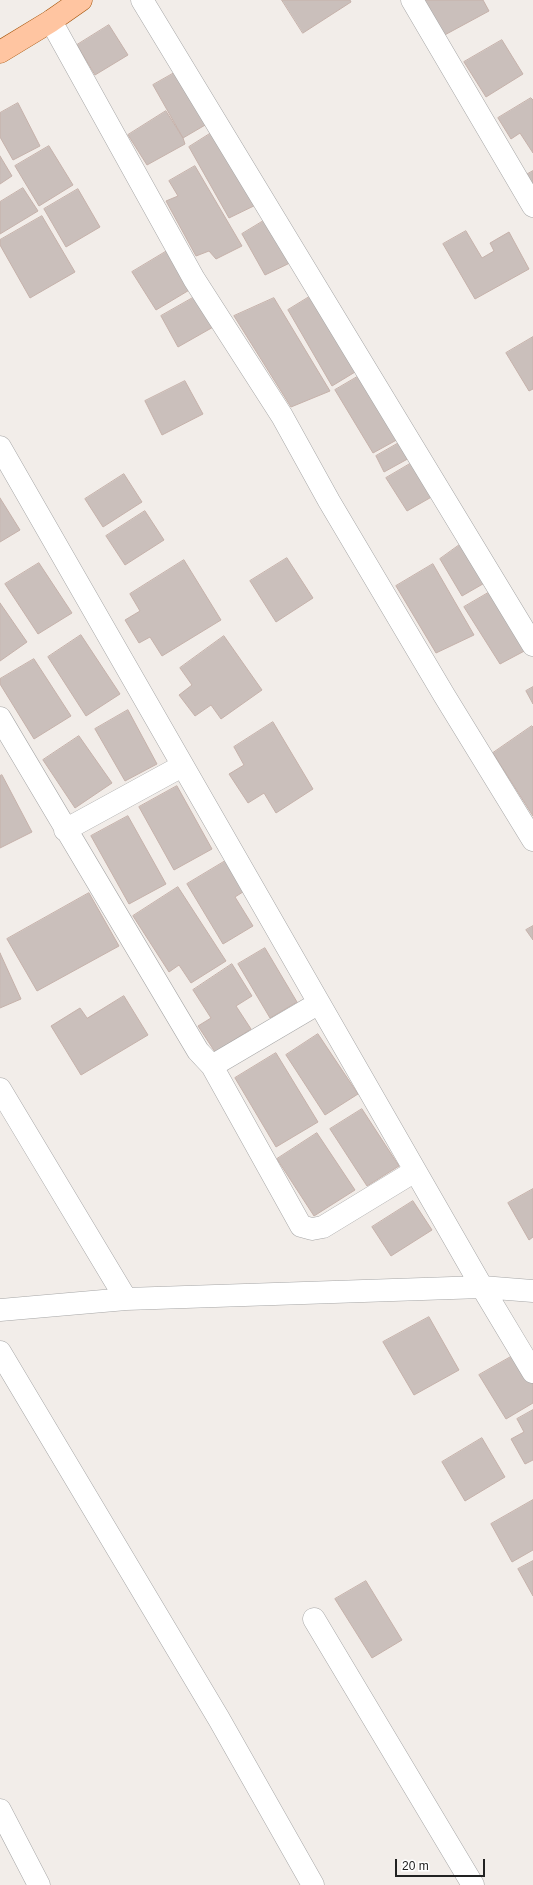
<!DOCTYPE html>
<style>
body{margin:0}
#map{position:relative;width:533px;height:1885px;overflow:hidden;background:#f2ede9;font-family:Helvetica,sans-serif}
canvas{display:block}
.scale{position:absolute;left:395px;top:1859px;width:90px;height:18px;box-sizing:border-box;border:2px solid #222;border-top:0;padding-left:5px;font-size:12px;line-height:14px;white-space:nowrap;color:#222;-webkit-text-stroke:3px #fff;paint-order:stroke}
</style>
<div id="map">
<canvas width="533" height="1885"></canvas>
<div class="scale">20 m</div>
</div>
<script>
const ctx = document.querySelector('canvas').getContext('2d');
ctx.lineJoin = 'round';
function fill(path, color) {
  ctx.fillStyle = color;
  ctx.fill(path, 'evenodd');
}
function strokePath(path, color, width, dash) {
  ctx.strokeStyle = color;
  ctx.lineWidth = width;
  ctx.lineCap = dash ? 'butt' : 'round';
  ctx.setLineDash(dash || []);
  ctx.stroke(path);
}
const building = new Path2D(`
 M282,0H350L351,2L303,33Z
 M420,0H483L489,11L441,37Z
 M109,25L128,55L95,75L77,45Z
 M502,40L523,74L486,97L464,62Z
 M183,68L212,121L183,138L153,85Z
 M531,98L533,100V153L520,133L511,139L498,118Z
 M18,103L40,146L13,160L0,137V113Z
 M166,111L183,138L185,144L147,165L128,135Z
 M216,130L264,201L229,218L189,147Z
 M49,146L73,185L39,206L15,166Z
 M0,156L12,176L0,184Z
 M195,166L242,246L216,259L209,251L196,256L166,201L178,196L169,181Z
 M533,171V186L526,175Z
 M23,188L38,211L0,234V202Z
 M78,189L100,227L66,247L44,209Z
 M42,216L75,272L30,298L0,245V240Z
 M270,217L296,260L265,275L242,234Z
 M466,231L482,258L494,251L490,243L509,232L529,269L475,299L443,244Z
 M167,251L191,289L156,310L132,272Z
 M319,291L360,369L332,386L288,310Z
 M198,295L215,326L178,347L161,316Z
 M274,298L330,391L291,407L234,316Z
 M533,337V389L529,391L506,353Z
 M364,373L402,437L373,453L335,390Z
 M185,381L203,414L162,435L145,401Z
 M404,440L413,456L384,472L376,456Z
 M415,461L435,495L407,511L386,478Z
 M124,474L142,502L103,527L85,499Z
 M0,498L20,530L0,542Z
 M145,511L164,540L125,565L106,536Z
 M465,541L488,581L462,596L440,559Z
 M287,558L313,598L276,622L250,581Z
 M184,560L221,620L162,656L150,637L139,643L125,620L140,611L130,594Z
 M39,563L72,613L38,634L5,584Z
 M433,564L474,635L436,653L396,586Z
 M495,589L530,648L500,664L464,607Z
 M0,603L27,642L0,661Z
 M81,635L120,694L86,716L48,657Z
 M224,636L262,690L221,719L211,705L195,716L179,695L192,685L180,668Z
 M34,659L71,716L34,739L0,684V679Z
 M533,687V704L526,691Z
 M128,710L157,764L125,781L95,729Z
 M273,722L313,789L276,813L264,793L248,803L229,774L244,765L234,747Z
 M532,726L533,727V816L493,753Z
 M79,736L112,783L75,808L43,760Z
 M2,775L32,832L0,848V776Z
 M177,786L212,849L174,870L139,807Z
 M128,816L166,884L129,904L91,836Z
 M227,860L246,890L235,897L253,926L223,944L187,884Z
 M178,887L226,961L191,983L179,965L169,972L133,916Z
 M89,893L119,946L37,991L7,939Z
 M533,926V940L526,930Z
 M265,948L297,1002L270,1018L238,964Z
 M0,953L21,999L0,1008Z
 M232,964L252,996L236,1006L251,1029L215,1052L198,1026L211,1018L193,990Z
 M124,996L148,1035L81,1075L51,1026L80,1008L87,1018Z
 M318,1034L358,1094L325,1115L286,1055Z
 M276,1053L318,1122L276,1147L235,1078Z
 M362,1109L399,1166L367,1186L330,1129Z
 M317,1133L355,1190L314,1216L277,1159Z
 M533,1189V1237L529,1240L508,1203Z
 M413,1201L432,1230L391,1256L372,1227Z
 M429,1317L459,1370L414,1395L383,1342Z
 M516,1354L533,1382V1403L506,1419L479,1375Z
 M533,1410V1460L525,1464L511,1439L524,1432L517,1419Z
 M482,1438L505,1477L465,1501L442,1462Z
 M533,1500V1550L512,1562L491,1524Z
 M533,1561V1596L518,1569Z
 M366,1581L402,1640L372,1658L335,1599Z`);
fill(building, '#cabfbb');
strokePath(building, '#c5b1aa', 1);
const minor = new Path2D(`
 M142,0L533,645
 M412,0L533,206
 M51,21L194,279L282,416L329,501L444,695L533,840
 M0,447L482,1287L533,1372
 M0,718L198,1051L212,1066L319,1003
 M65,830L182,766
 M212,1066L301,1226L312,1229L323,1227L415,1171
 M0,1089L126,1299
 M0,1310L126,1299L482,1287L533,1291
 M0,1352L219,1719L313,1885
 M314,1619L473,1885
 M0,1810L39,1885`);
const major = new Path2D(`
 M0,52L51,21L81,0`);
strokePath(minor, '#a6a6a6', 23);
strokePath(major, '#a04e00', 23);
strokePath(minor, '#fff', 22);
strokePath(major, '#ffc5a1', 22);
</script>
